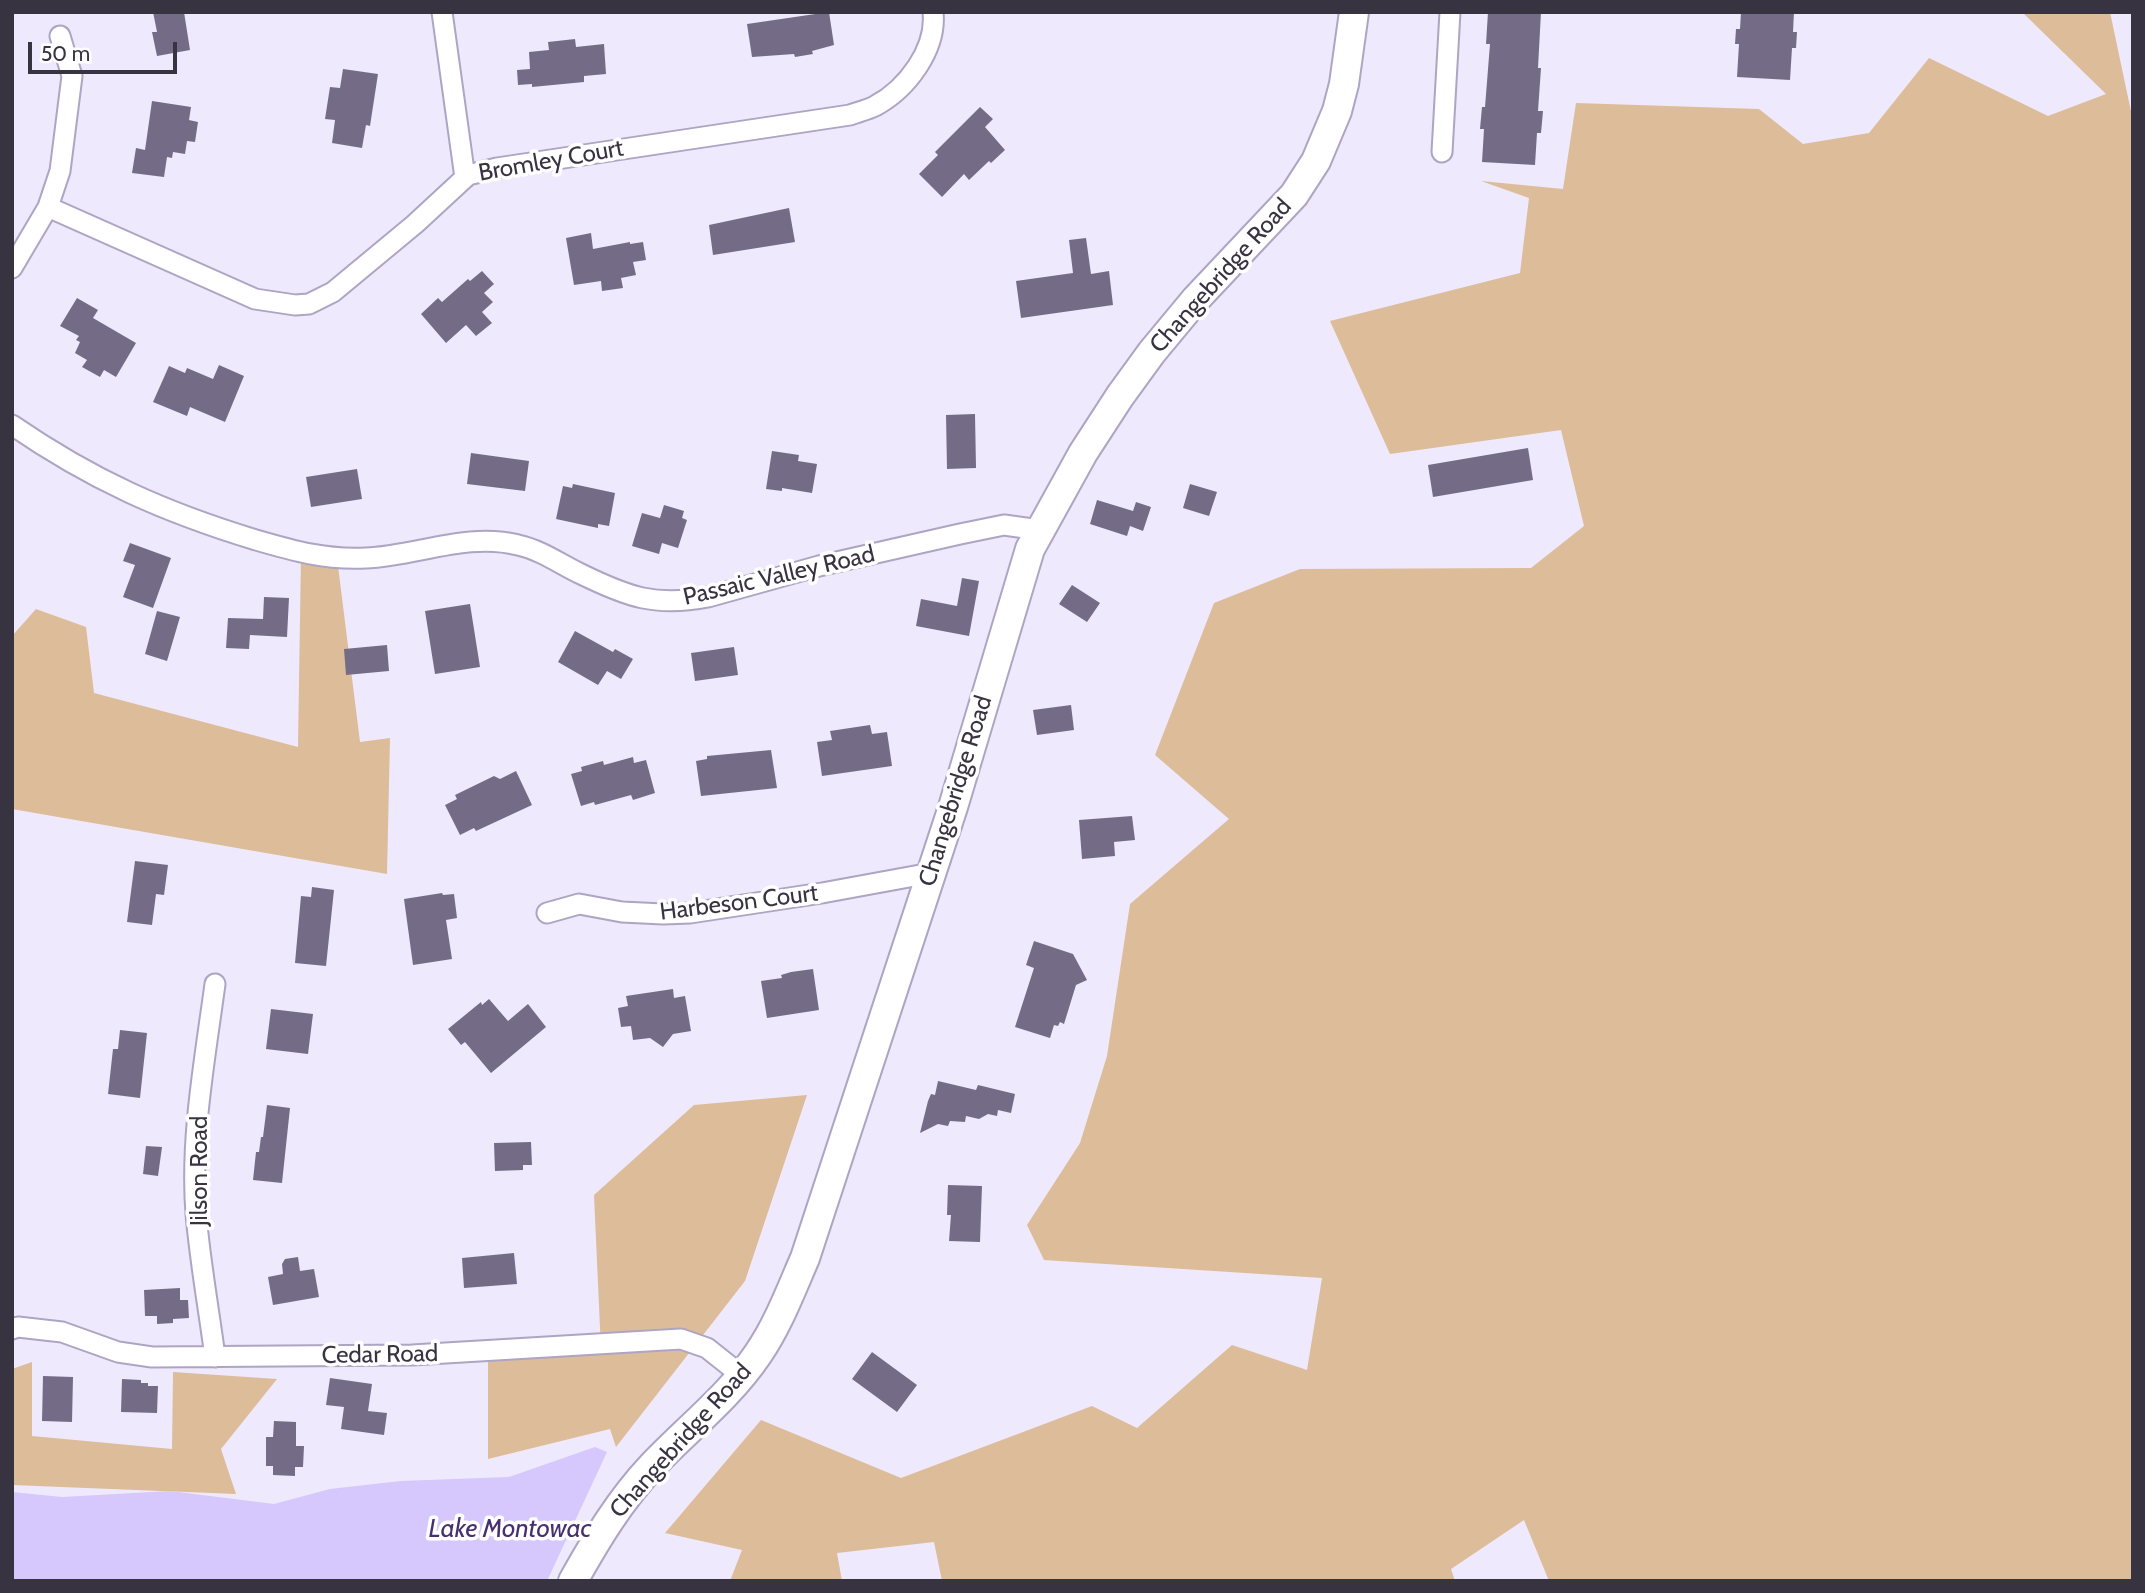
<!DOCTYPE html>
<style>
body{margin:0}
#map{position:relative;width:2145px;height:1593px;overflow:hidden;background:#eee9fc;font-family:Cabin,sans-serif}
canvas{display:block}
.frame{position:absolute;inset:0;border:14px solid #373340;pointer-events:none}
.scale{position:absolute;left:28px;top:42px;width:149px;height:32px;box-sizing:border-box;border:4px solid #373340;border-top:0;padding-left:9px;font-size:21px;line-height:24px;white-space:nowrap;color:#373340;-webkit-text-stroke:5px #fff;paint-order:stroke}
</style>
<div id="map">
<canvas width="2145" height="1593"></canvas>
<div class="frame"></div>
<div class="scale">50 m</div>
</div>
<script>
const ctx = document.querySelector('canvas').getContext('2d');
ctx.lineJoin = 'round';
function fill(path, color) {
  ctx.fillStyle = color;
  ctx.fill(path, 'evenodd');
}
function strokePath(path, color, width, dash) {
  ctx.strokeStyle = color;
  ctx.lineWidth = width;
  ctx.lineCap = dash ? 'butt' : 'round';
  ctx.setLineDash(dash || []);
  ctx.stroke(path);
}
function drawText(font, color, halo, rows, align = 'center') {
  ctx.font = font + ' Cabin,sans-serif';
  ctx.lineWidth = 7;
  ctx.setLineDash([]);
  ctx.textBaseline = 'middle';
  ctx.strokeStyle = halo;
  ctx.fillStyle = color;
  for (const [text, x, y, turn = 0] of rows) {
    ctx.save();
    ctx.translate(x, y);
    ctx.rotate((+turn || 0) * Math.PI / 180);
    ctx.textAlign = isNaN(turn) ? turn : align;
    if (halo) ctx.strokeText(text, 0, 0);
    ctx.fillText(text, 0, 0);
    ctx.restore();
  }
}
fill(new Path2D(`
 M2022,12H2110L2133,121V1581H1549L1524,1520L1451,1569L1455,1581H942L934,1542L837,1553L842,1581H730L742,1550L665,1533L761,1420L901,1478L1092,1406L1137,1428L1232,1345L1307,1370L1322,1278L1044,1260L1027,1225L1080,1143L1107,1056L1130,904L1229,819L1155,755L1214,603L1300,569L1531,568L1584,526L1561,430L1390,454L1330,321L1520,273L1529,198L1481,181L1563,189L1576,103L1759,109L1803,144L1869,133L1929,58L2048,116L2106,94Z
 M301,555L337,558L360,742L390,738L387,874L12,809V636L36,609L86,627L94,693L298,747Z
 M807,1095L745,1281L616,1447L610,1429L488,1459V1355L601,1350L594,1195L694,1105Z
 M32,1362V1436L172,1449L173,1372L277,1379L221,1449L236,1494L12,1485V1369Z`), '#ddbc9a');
fill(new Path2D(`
 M595,1447L607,1452L547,1581H12V1492L62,1497L170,1491L274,1504L330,1489L401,1481L509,1477Z`), '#d6c7fc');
fill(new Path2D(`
 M153,12H184L190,50L157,56L152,32H157Z
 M829,12L834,45L812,51L813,54L795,57L794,54L752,57L747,24Z
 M1488,12H1541L1538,68H1541L1538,111H1543L1541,133H1537L1535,165L1482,162L1484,129H1480L1482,107H1485L1490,44H1486Z
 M1741,12H1794L1793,32H1797L1796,48H1792L1790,80L1737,77L1739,44H1735L1736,29H1740Z
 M575,39L576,47L604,44L606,74L584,76V82L532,87V84L518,85L517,70L530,69L529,52L549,50L548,42Z
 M343,69L378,74L370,126L366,125L362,148L332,143L335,120L325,119L330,87L340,88Z
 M152,101L191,107L189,120L198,122L195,142L187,141L185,154L173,152L172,158L167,157L164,177L132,173L136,148L145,150Z
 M980,107L993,119L985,127L1005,150L991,163L989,161L969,180L964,174L942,197L919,174L938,155L935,152Z
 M789,208L795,242L713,255L709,225Z
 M591,233L593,249L630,242V244L643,242L646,260L633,262L636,275L621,278L623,288L602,291L601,281L574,285L566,238Z
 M1086,238L1091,274L1109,271L1113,305L1021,318L1016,281L1073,273L1069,240Z
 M482,271L494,284L484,293L493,302L482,312L492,323L476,336L466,325L446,343L421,314L438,298L442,302L468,279L470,281Z
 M77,298L98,310L93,318L136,343L116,377L104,370L100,377L82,367L87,360L75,353L80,342L76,340L79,336L60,326Z
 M219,365L244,376L225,422L190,407L187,416L153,402L169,366L185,373L187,368L213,379Z
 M975,414L976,468L947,469L946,415Z
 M1528,448L1533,480L1433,497L1428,465Z
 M772,451L799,455L798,461L817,464L812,493L782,488V491L766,489Z
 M471,453L529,461L525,491L467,484Z
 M357,469L362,499L311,507L306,477Z
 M573,484L615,493L609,526L598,524V528L556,519L563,486L572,488Z
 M1190,484L1217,492L1209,516L1183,508Z
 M1097,500L1133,511L1136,502L1151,507L1143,531L1130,526L1127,536L1090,524Z
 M664,505L684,511L682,518L687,520L678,548L662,543L659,554L632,546L642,513L660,518Z
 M130,543L171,558L153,608L123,597L135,565L123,561Z
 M962,578L979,581L969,636L916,626L921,599L957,606Z
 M1072,585L1100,603L1087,622L1059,604Z
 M264,597L289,598L287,637L250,635L249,649L226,648L228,618L263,619Z
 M470,604L480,667L435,674L425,611Z
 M157,611L180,617L167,661L145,654Z
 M575,631L613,652L615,649L633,659L621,679L607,671L598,685L558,662Z
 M387,645L389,671L346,675L344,649Z
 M734,647L738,675L695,681L691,653Z
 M1071,705L1074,730L1037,735L1033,710Z
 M870,725L872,734L887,732L892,766L822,776L817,742L832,740L830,731Z
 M771,750L777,788L701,796L696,761L707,759V756Z
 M633,757L634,763L646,760L655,793L633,800L631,795L595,805L594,802L581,806L571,774L582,771L581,767L603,761L604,765Z
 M516,771L532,805L476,831L474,828L460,835L445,805L457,799L455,795L494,776L500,779Z
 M1132,816L1135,840L1114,842L1115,856L1082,859L1079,820Z
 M135,861L168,865L164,895L156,894L152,925L127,922Z
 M312,887L334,890L326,966L295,963L301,896L311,897Z
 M442,893L443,895L454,894L457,918L446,920L452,959L413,965L404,899Z
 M1034,941L1073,954L1087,980L1076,985L1064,1024L1060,1022L1058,1026L1054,1025L1050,1038L1015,1027L1034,968L1026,965Z
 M813,969L819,1010L767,1018L761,981L782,978L781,975L791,972Z
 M673,989L674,998L685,996L691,1031L673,1034L663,1047L650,1038L633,1040L631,1026L621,1027L618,1008L628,1006L626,996Z
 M489,999L508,1021L528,1004L546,1027L491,1073L465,1042L461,1045L448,1029L481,1002L482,1005Z
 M271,1009L313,1014L308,1054L266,1049Z
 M120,1030L147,1033L140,1098L108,1094L113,1049H118Z
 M938,1081L976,1090L978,1085L1015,1094L1011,1113L998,1110L997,1116L988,1114L979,1119L966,1116L965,1122L950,1121L948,1126L938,1124L920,1133L928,1101L931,1094L935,1095Z
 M267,1105L290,1108L282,1183L253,1180L256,1152H259L261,1137H263Z
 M531,1142L532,1165H523V1170L495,1171L494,1143Z
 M146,1146L162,1147L158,1176L143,1174Z
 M948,1185L982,1186L980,1242L949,1241L951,1215H947Z
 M514,1253L517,1284L464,1288L462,1258Z
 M298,1257L300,1271L314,1269L319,1297L273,1305L268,1277L283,1274L282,1264L285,1259Z
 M180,1288V1300H188L189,1318L173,1319V1323L157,1324V1316H145L144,1290Z
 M872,1352L917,1385L897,1412L852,1379Z
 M43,1376L73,1377L72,1422L42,1421Z
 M330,1378L372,1384L368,1411L387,1413L384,1435L341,1429L344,1407L326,1405Z
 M122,1379L141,1380V1383H148V1386H158L157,1413L121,1412Z
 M274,1421L296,1422V1446H304L303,1467H295V1476L273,1475V1466H266V1437H273Z`), '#746c87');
const minor = new Path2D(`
 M442,12L465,178
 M1442,152L1450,12
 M48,207L255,299L295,305L309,304L333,292L415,224L468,175L497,168L850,115C858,112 867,110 875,106C907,89 937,49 933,12
 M12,268L48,207L60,171L72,76L60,36
 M12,425C92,480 164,512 256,540C294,551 325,560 366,558C416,556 468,532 518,545C541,550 560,564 581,574C628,597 655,607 708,597L819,566L960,534L1004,525L1040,530
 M547,913L579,904L622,912L663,914L690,913L822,893L931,873
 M215,984C205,1059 190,1138 196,1214C200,1262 209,1310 215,1357
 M12,1329L18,1327L62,1332L118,1352L152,1357L412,1355L681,1339L707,1348L741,1375`);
const secondary = new Path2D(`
 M573,1581C596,1540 620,1500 652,1466C687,1429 729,1397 758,1354C778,1325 791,1290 805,1258L953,807L1030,549L1083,453L1120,396L1152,352L1196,299L1294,195L1316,161L1337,111L1344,84L1354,12`);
strokePath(minor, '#ada5c3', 23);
strokePath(secondary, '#ada5c3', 32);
strokePath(minor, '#fff', 19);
strokePath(secondary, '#fff', 28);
drawText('24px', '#373340', '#fff', [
 ["Bromley Court",551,161,-10],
 ["Changebridge Road",1221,276,-48],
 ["Passaic Valley Road",779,576,-13],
 ["Changebridge Road",956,791,-73],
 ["Harbeson Court",739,903,-7],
 ["Jilson Road",200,1171,-90],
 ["Cedar Road",380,1355,-1],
 ["Changebridge Road",681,1441,-48]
]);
drawText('italic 26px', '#47306f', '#fff', [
 ["Lake Montowac",510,1529]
]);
</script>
